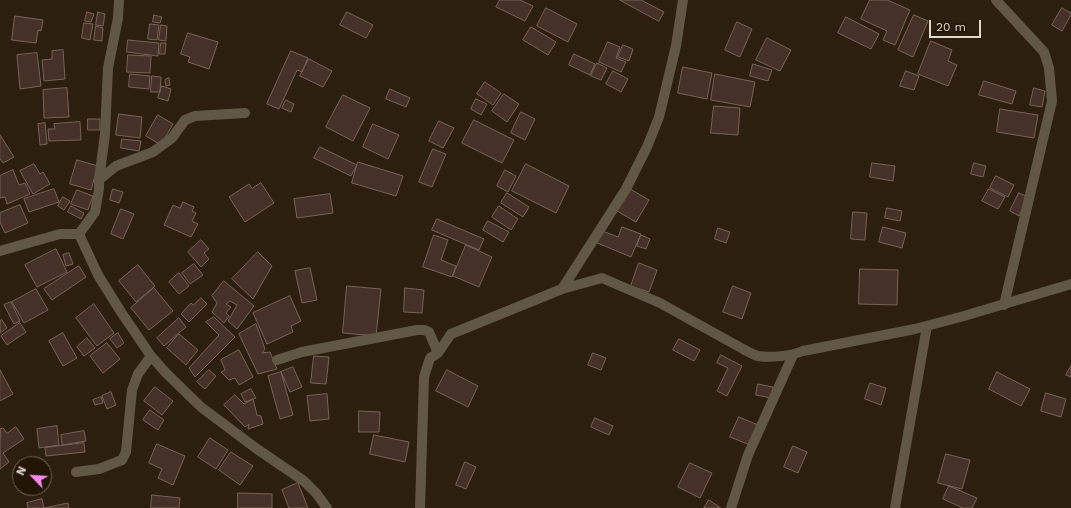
<!DOCTYPE html>
<style>
body{margin:0}
#map{position:relative;width:1071px;height:508px;overflow:hidden;background:#2c1f0f;font-family:"Work Sans",sans-serif}
canvas{display:block}
.north{position:absolute;left:12px;top:456px;width:40px;height:40px;box-sizing:border-box;background:#221506;border:1px solid #6e6356;border-radius:50%;rotate:295deg;font-size:11px;font-weight:700;line-height:16px;text-align:center;color:#e0d7cd}
.north::after{content:'';display:block;margin:auto;width:14px;height:18px;background:#f689ed;clip-path:polygon(50% 0,100% 100%,50% 72%,0 100%)}
.scale{position:absolute;left:929px;top:20px;width:52px;height:18px;box-sizing:border-box;border:2px solid #e0d7cd;border-top:0;padding-left:5px;font-size:12px;line-height:14px;white-space:nowrap;color:#e0d7cd;-webkit-text-stroke:3px #221506;paint-order:stroke}
</style>
<div id="map">
<canvas width="1071" height="508"></canvas>
<div class="north">N</div>
<div class="scale">20 m</div>
</div>
<script>
const ctx = document.querySelector('canvas').getContext('2d');
ctx.lineJoin = 'round';
function fill(path, color) {
  ctx.fillStyle = color;
  ctx.fill(path, 'evenodd');
}
function strokePath(path, color, width, dash) {
  ctx.strokeStyle = color;
  ctx.lineWidth = width;
  ctx.lineCap = dash ? 'butt' : 'round';
  ctx.setLineDash(dash || []);
  ctx.stroke(path);
}
const building = new Path2D(`
 M500,0H520L533,6L525,21L496,7Z
 M620,0H641L664,12L659,21Z
 M870,0H887L910,10L895,45L883,40L887,31L861,19Z
 M546,8L577,24L568,42L537,26Z
 M1062,8L1071,13V15L1062,31L1052,25Z
 M87,12L94,14L91,22L85,21Z
 M98,12L105,14L103,26L96,25Z
 M347,12L373,25L366,38L340,25Z
 M154,15L162,17L160,23L153,22Z
 M914,15L928,21L913,57L898,50Z
 M15,16L43,20L41,31L38,30L36,43L12,40Z
 M846,17L879,34L871,49L838,33Z
 M737,22L752,29L740,57L725,50Z
 M84,23L93,24L90,40L82,38Z
 M150,24L159,25L157,40L148,39Z
 M161,25L167,26L166,41L159,40Z
 M96,26L103,28L102,41L94,40Z
 M531,27L556,42L548,55L523,40Z
 M188,33L218,42L209,69L188,62L190,57L181,54Z
 M767,38L791,50L780,71L756,60Z
 M128,40L159,43L158,56L127,52Z
 M931,41L952,50L948,61L957,65L948,86L918,74Z
 M608,42L620,47L616,58L626,62L621,72L599,62Z
 M161,43H166L165,54H160Z
 M623,45L633,49L629,61L618,57Z
 M63,50L65,79L44,81L42,60L52,59V51Z
 M291,51L308,58L302,72L297,70L279,109L267,104Z
 M37,53L41,86L20,89L17,55Z
 M574,54L595,64L590,75L569,65Z
 M128,55L151,56L150,73L127,72Z
 M309,59L332,71L323,87L300,76Z
 M597,63L607,68L601,80L591,76Z
 M753,64L772,70L768,81L750,76Z
 M683,67L712,73L707,99L678,93Z
 M613,71L628,79L621,92L606,84Z
 M906,71L919,76L914,90L900,86Z
 M130,74L150,76L149,89L129,87Z
 M715,74L755,82L750,107L711,100Z
 M152,76L161,77L160,92H151Z
 M169,78L170,85L166,86L165,80Z
 M984,81L1016,91L1012,104L979,95Z
 M485,82L501,93L493,105L477,94Z
 M162,86L171,89L168,101L158,98Z
 M67,88L69,117L44,118L43,90Z
 M1034,88L1045,91L1042,107L1030,105Z
 M390,89L410,98L406,107L386,99Z
 M504,94L519,104L507,122L492,111Z
 M343,95L370,108L353,141L326,127Z
 M476,99L487,104L481,115L471,109Z
 M286,100L294,104L291,112L282,108Z
 M714,106L740,108L738,135L711,133Z
 M1000,109L1038,115L1034,138L997,132Z
 M521,112L535,119L525,140L511,133Z
 M119,114L142,117L140,138L116,135Z
 M158,115L173,124L161,145L146,136Z
 M88,119H100V130H88Z
 M474,120L514,140L502,163L462,143Z
 M439,121L454,128L443,148L429,141Z
 M80,122L81,140L49,141L48,129H55L54,124Z
 M45,123L47,144L40,145L38,124Z
 M373,124L399,135L388,159L363,147Z
 M0,135L14,157L3,163L0,159Z
 M122,139L141,141L139,151L121,148Z
 M320,147L357,165L351,176L314,158Z
 M433,149L446,154L432,187L419,182Z
 M77,160L98,166L91,190L70,184Z
 M358,162L403,176L396,196L352,183Z
 M872,163L895,166L893,181L870,177Z
 M974,163L986,166L983,177L971,174Z
 M34,164L40,174L43,172L50,184L33,194L20,171Z
 M526,164L569,186L556,213L512,191Z
 M13,170L19,185L25,183L30,194L7,204L5,197L0,198V176Z
 M505,170L516,176L508,192L497,186Z
 M996,176L1014,185L1008,197L990,188Z
 M261,183L274,203L245,222L229,197L249,184L252,188Z
 M54,189L59,202L29,212L24,199Z
 M113,189L123,192L119,203L110,200Z
 M630,189L649,200L636,222L617,211Z
 M989,189L1005,197L998,209L982,201Z
 M77,190L93,196L88,210L71,204Z
 M507,193L529,207L523,217L501,203Z
 M1019,193L1028,197L1019,216L1010,211Z
 M330,194L333,213L297,218L294,199Z
 M63,197L70,201L64,210L58,206Z
 M183,202L194,207L192,211L196,213L192,221L198,224L191,237L164,225L173,205L180,208Z
 M20,205L28,223L5,233L0,222V213Z
 M71,206L84,213L81,219L68,212Z
 M499,206L518,219L511,230L492,217Z
 M887,208L902,211L900,221L885,218Z
 M121,209L134,214L123,239L111,234Z
 M853,212L867,213L865,240L851,239Z
 M437,219L484,239L479,250L432,230Z
 M488,221L509,232L503,242L483,230Z
 M622,227L641,234L631,257L595,242L600,230L618,237Z
 M883,227L906,233L902,248L879,242Z
 M718,228L730,232L726,243L715,239Z
 M434,235L448,240L441,260L456,266L452,277L423,267Z
 M641,235L650,239L646,249L637,246Z
 M201,240L209,249L204,253L209,259L201,267L188,252Z
 M466,245L492,257L479,287L453,276Z
 M56,249L67,272L37,287L25,265Z
 M258,252L272,266L253,299L232,279Z
 M69,253L73,264L66,266L63,255Z
 M639,263L657,270L649,292L631,286Z
 M194,264L203,275L190,284L182,273Z
 M138,265L155,286L136,302L119,281Z
 M79,266L86,277L52,300L44,289Z
 M310,268L317,300L302,303L295,271Z
 M860,269L898,270L897,305L859,304Z
 M179,273L189,286L179,294L169,282Z
 M224,281L254,306L237,329L228,321L237,305L230,301L226,304L231,307L226,313L229,316L224,323L212,312L217,303L212,296Z
 M347,286L381,289L376,336L343,333Z
 M733,286L751,293L742,319L723,312Z
 M154,288L173,311L149,330L131,308Z
 M405,288L424,290L422,313L404,312Z
 M36,289L48,310L24,323L12,302Z
 M290,296L301,321L291,326L293,332L267,344L253,313Z
 M201,298L207,304L189,322L181,314L191,303L193,305Z
 M11,302L20,321L14,324L4,305Z
 M94,304L114,333L97,346L76,318Z
 M214,317L235,337L195,377L189,368L219,335L206,322Z
 M179,318L186,327L164,346L157,338Z
 M2,320L7,328L0,333V321Z
 M20,323L26,332L7,345L1,336Z
 M256,324L265,349L262,353L270,352L277,369L258,374L239,334Z
 M63,333L77,358L63,366L49,341Z
 M118,333L124,343L117,348L110,339Z
 M179,334L198,350L186,365L167,348Z
 M87,338L95,348L84,356L77,347Z
 M679,339L700,350L694,361L673,350Z
 M107,343L120,359L103,373L90,356Z
 M239,350L253,377L239,385L235,378L229,380L221,372L225,370L221,360Z
 M593,353L606,358L601,370L588,365Z
 M721,355L742,366L727,396L717,391L728,368L717,363Z
 M314,356L329,357L326,384L311,383Z
 M1071,366V377L1066,375Z
 M293,367L302,387L290,392L281,372Z
 M0,370L13,394L0,401Z
 M209,370L216,376L205,389L197,382Z
 M447,370L478,386L468,407L436,391Z
 M281,372L293,415L280,419L268,376Z
 M997,372L1030,389L1021,406L989,389Z
 M870,383L886,388L881,405L865,399Z
 M758,384L773,387L771,398L756,395Z
 M155,387L173,401L162,415L144,401Z
 M251,389L256,398L245,402L241,394Z
 M111,392L116,405L107,409L102,396Z
 M1046,393L1066,399L1061,417L1041,411Z
 M327,394L329,419L310,421L307,396Z
 M235,395L244,404L253,399L257,415L261,416L263,424L248,429L249,424L245,427L224,405Z
 M101,397L103,403L95,405L93,400Z
 M150,410L164,420L158,430L143,420Z
 M359,411L380,412L379,432H359Z
 M739,417L758,425L750,445L730,437Z
 M595,418L613,426L609,435L591,427Z
 M57,426L59,445L39,448L37,429Z
 M16,427L24,439L3,453L9,462L0,469V437H1L0,429L3,428L7,433Z
 M84,431L86,441L62,445L61,435Z
 M374,435L409,442L405,462L370,454Z
 M210,438L228,450L216,469L198,457Z
 M84,443L85,452L46,456L45,448Z
 M157,444L185,456L173,485L158,478L162,469L149,463Z
 M793,446L807,452L798,473L784,467Z
 M231,452L253,466L240,485L219,470Z
 M946,454L970,460L962,489L938,483Z
 M465,462L476,467L466,489L456,485Z
 M690,463L712,473L700,498L678,487Z
 M298,483L308,508H289L282,490Z
 M949,486L977,498L972,508H963L943,499Z
 M238,493L272,494V508H238Z
 M152,495L180,498L179,508H151Z
 M42,499L44,508L68,503L69,508H28L27,503Z
 M709,500L721,508H704Z`);
fill(building, '#453127');
strokePath(building, '#796358', 1);
strokePath(new Path2D(`
 M996,0L1044,52L1049,68L1052,101L1004,305
 M99,180L116,166L153,152L172,138L185,120L195,116L245,113
 M79,234L98,275L121,312L151,356L166,373L201,407L257,449L304,481L316,493L327,508
 M79,234L95,212L99,189V180L105,134L108,68L118,18L119,0
 M0,251L60,234H79
 M562,289L602,278L660,303L743,349C747,351 753,355 758,356C771,358 791,356 803,351L915,329L964,316L1071,284
 M277,360L302,352L417,330H424L429,332L438,353
 M76,472L99,469L122,460L126,452L132,390L138,374L151,356
 M420,508L424,377L430,358L438,353L451,334L562,289L626,189L647,147L659,117L676,46L683,0
 M731,508L748,455L793,355
 M895,508L927,326`), '#605844', 10);
</script>
